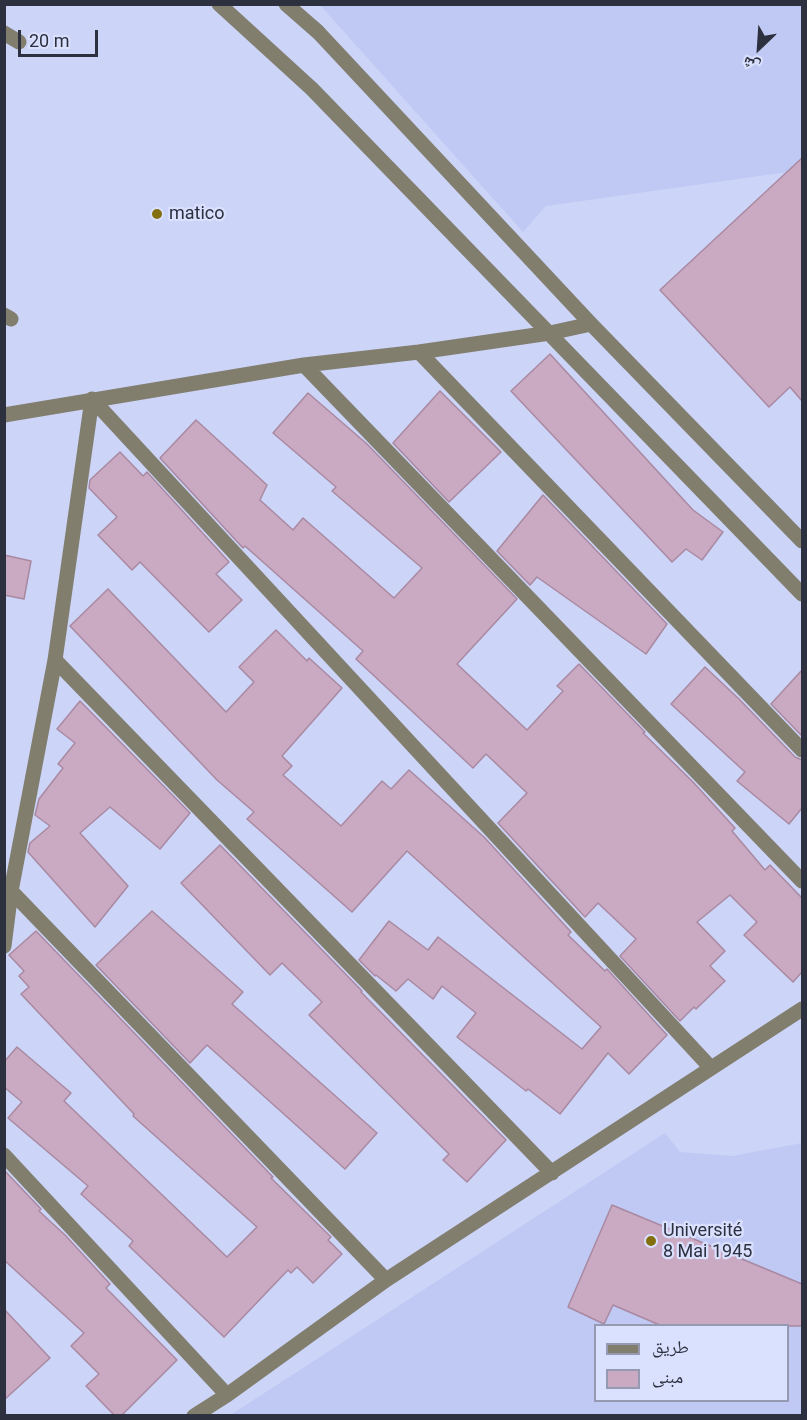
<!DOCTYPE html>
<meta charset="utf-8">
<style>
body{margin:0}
#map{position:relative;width:807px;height:1420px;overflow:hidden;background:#ccd4f8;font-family:Roboto,"Noto Naskh Arabic",sans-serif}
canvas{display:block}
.frame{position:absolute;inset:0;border:6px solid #2d303e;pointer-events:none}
.legend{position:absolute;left:594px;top:1324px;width:195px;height:78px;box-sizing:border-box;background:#dae1ff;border:2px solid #959ab2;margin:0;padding:8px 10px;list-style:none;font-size:18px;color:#2d303e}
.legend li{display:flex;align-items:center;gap:12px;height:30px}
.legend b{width:30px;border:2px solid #959ab2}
.north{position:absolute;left:729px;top:18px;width:60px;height:60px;-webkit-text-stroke:4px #dae1ff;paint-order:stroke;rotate:205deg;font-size:16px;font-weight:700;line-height:24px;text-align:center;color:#2d303e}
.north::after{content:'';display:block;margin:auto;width:21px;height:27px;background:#2d303e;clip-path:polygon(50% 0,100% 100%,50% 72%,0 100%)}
.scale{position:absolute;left:18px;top:30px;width:80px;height:27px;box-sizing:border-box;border:3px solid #2d303e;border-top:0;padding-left:8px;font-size:18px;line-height:21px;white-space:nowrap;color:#2d303e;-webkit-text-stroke:4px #dae1ff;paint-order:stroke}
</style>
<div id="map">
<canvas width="807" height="1420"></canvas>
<div class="frame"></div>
<ul class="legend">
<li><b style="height:8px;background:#817e6e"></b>طريق</li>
<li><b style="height:16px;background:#caa9c2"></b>مبنى</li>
</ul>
<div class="north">ش</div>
<div class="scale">20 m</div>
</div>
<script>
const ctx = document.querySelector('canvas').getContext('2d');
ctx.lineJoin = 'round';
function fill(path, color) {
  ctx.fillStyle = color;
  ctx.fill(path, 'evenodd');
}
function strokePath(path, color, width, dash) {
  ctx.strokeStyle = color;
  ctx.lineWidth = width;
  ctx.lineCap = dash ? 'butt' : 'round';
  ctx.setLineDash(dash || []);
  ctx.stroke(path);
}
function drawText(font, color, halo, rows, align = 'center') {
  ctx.font = font + ' Roboto,sans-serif';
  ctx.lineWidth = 4.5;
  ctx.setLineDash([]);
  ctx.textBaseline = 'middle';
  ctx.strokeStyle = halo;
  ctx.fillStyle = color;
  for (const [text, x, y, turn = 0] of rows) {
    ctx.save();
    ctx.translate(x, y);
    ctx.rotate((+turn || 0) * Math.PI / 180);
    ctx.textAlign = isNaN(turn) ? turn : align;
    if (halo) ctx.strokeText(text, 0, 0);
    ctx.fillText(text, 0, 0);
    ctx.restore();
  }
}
fill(new Path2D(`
 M320,5H802V170L546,206L523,232Z
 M665,1133L680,1152L732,1156L802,1143V1415L229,1416ZM596,1326H788V1400H596Z`), '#c0c9f4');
const building = new Path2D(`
 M802,158V401L790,387L769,407L660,290Z
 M550,354L693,510L723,532L702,560L686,549L672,562L511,391Z
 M440,391L501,452L449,502L393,443Z
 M308,393L367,444L517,599L457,664L527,730L563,691L557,686L579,664L645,732L643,733L693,782L735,828L732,831L765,870L770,865L802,898V972L793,982L744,935L757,922L730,895L697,922L725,951L710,966L725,981L696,1009L694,1007L680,1021L620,956L636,939L598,903L585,917L498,823L527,793L486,754L473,768L356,659L363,651L245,546L243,548L160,458L196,420L267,485L260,500L293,530L303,518L394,598L422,568L332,491L336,487L273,433Z
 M120,452L143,476L147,472L229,562L216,574L242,600L209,632L140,562L132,570L98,535L117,517L89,488L90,480Z
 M543,495L667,624L646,654L537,577L530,585L497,551Z
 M4,555L31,561L24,599L4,595Z
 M108,589L226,712L254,682L239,667L276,630L307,661L309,658L342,688L282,756L292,766L283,775L341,826L382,781L391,789L409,770L484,837L571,932L568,935L605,971L607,969L667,1035L629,1074L608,1053L560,1114L528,1089L526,1091L457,1037L476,1013L442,986L433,999L408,979L396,991L376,975L375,976L359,960L389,921L428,950L438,937L582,1049L601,1027L407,851L352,912L247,819L254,812L217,780L70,626Z
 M705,667L739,699L795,757L802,760V808L789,824L737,781L745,772L671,704Z
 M802,670V736L771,704Z
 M80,701L190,813L160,849L110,807L80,833L128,886L95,927L28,852L30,843L50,826L35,815L39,799L63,768L58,764L75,743L57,729Z
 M220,845L362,991L361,992L506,1140L467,1182L443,1160L449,1154L309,1015L322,1002L282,963L270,975L181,883Z
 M152,911L243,992L232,1004L377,1133L345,1169L207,1045L190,1063L96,965Z
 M36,931L273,1177L271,1178L331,1237L328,1240L342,1254L313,1283L297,1267L291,1273L288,1270L224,1337L129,1246L133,1241L81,1194L88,1186L8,1118L22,1102L4,1087V1062L17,1047L71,1093L64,1101L227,1257L257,1227L133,1116L134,1114L21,994L29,987L19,976L24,971L9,955Z
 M4,1170L41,1209L39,1211L65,1235L110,1284L106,1288L177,1360L121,1416H115L86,1386L99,1374L71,1346L84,1333L4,1260Z
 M612,1205L802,1284V1326H662L613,1305L604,1324L568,1307Z
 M4,1309L50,1358L4,1400Z`);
fill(building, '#caa9c2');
strokePath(building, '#a989a1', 1.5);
strokePath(new Path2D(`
 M219,4L312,89L802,594
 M286,4L318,32L591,324L802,541
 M4,33L19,42
 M4,315L11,319
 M419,352L802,750
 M304,365L802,881
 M92,399L711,1068
 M4,415L304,365L419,352L550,333L591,324
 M55,660L552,1173
 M11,891L386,1280
 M4,946L11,891L55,660L92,399
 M4,1155L227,1395
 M194,1416L227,1395L386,1280L802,1009`), '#817e6e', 15);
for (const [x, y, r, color] of [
 [157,214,6,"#846f0e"],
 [651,1241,6,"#846f0e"]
]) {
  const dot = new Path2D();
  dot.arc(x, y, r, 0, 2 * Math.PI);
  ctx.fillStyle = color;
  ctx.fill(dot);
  strokePath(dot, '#dae1ff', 2);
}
drawText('18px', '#2d303e', '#dae1ff', [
 ["matico",169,214],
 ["Université",663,1231],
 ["8 Mai 1945",663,1252]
], 'left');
</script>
